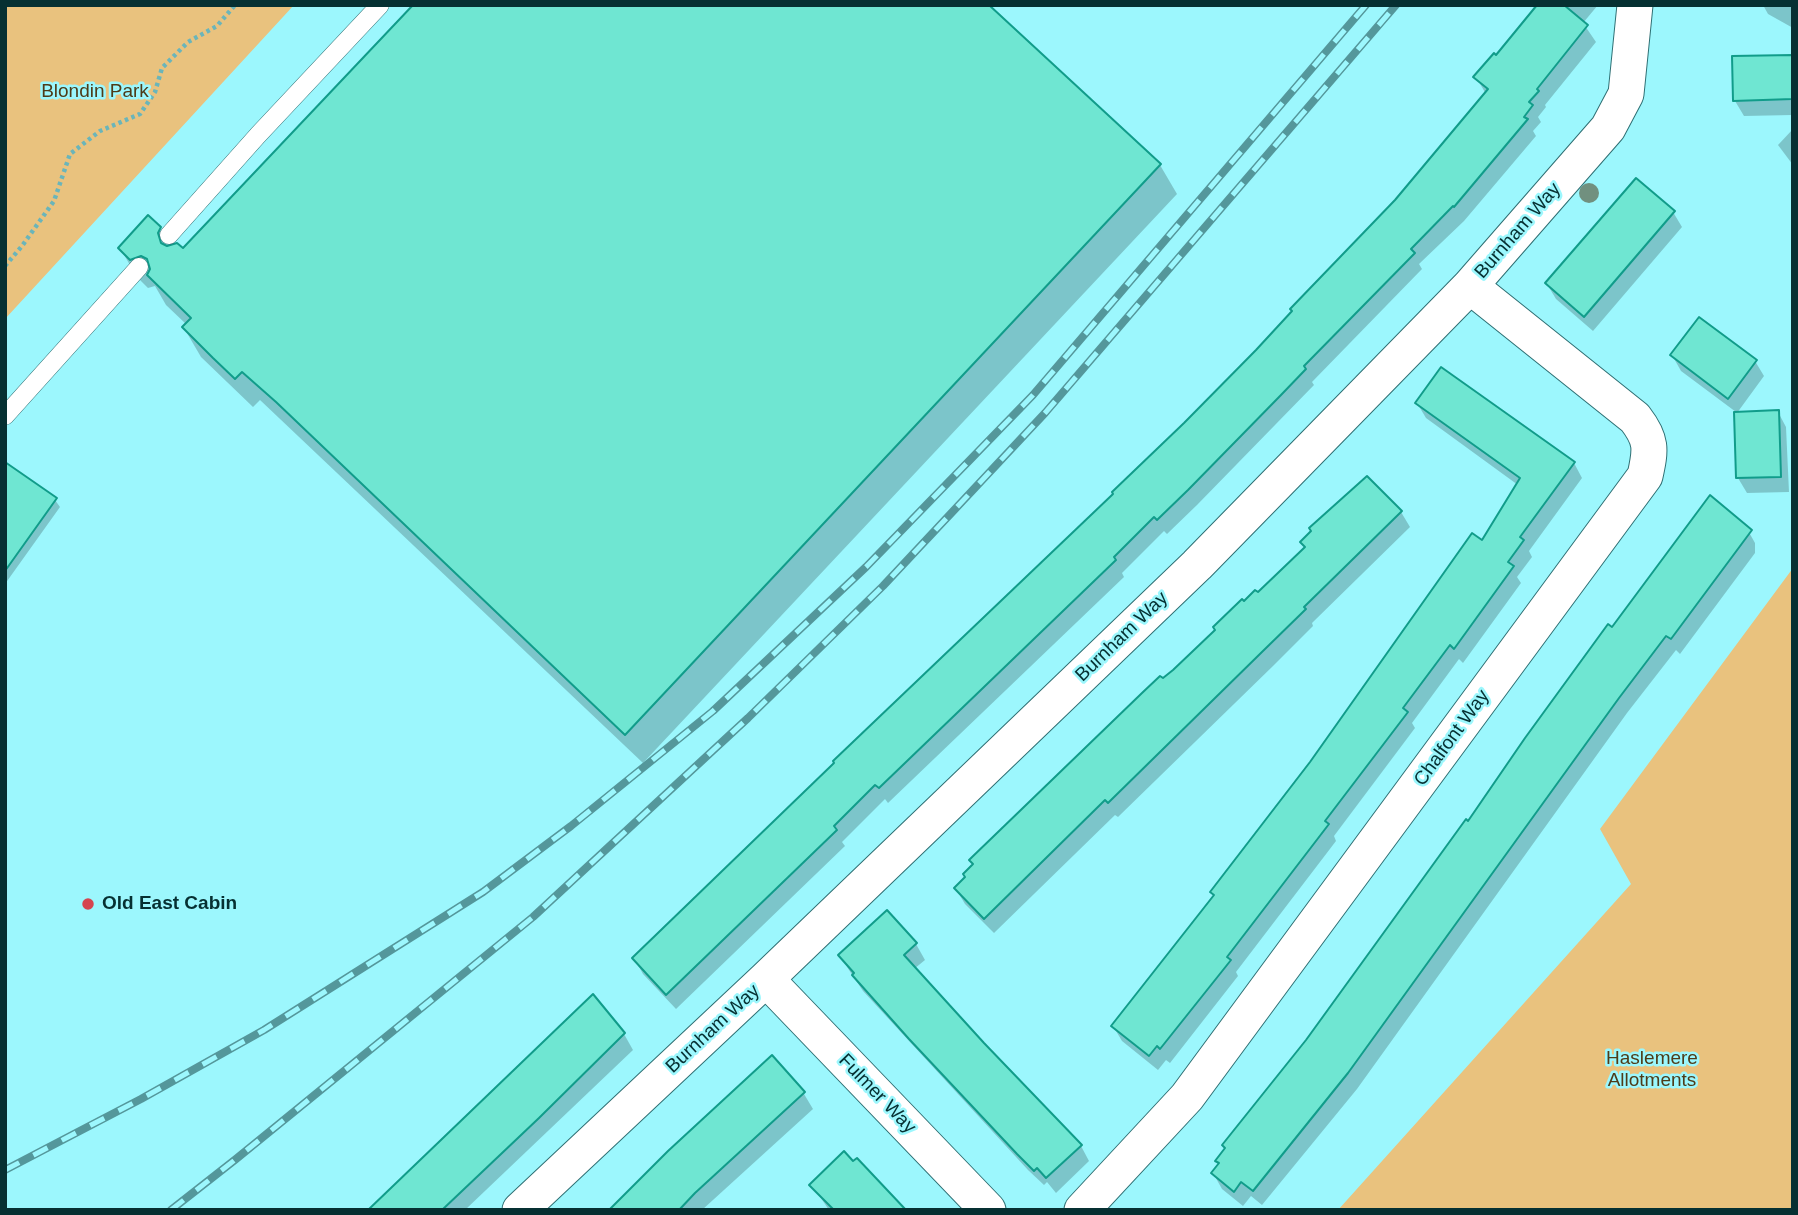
<!DOCTYPE html>
<style>
body{margin:0}
#map{position:relative;width:1798px;height:1215px;overflow:hidden;background:#9cf7fd;font-family:Arial,sans-serif}
canvas{display:block}
.frame{position:absolute;inset:0;border:7px solid #063032;pointer-events:none}
</style>
<div id="map">
<canvas width="1798" height="1215"></canvas>
<div class="frame"></div>
</div>
<script>
const ctx = document.querySelector('canvas').getContext('2d');
ctx.lineJoin = 'round';
function fill(path, color) {
  ctx.fillStyle = color;
  ctx.fill(path, 'evenodd');
}
function strokePath(path, color, width, dash) {
  ctx.strokeStyle = color;
  ctx.lineWidth = width;
  ctx.lineCap = dash ? 'butt' : 'round';
  ctx.setLineDash(dash || []);
  ctx.stroke(path);
}
function drawText(font, color, halo, rows, align = 'center') {
  ctx.font = font + ' Arial,sans-serif';
  ctx.lineWidth = 5;
  ctx.setLineDash([]);
  ctx.textBaseline = 'middle';
  ctx.strokeStyle = halo;
  ctx.fillStyle = color;
  for (const [text, x, y, turn = 0] of rows) {
    ctx.save();
    ctx.translate(x, y);
    ctx.rotate((+turn || 0) * Math.PI / 180);
    ctx.textAlign = isNaN(turn) ? turn : align;
    if (halo) ctx.strokeText(text, 0, 0);
    ctx.fillText(text, 0, 0);
    ctx.restore();
  }
}
fill(new Path2D(`
 M5,5H294L5,319Z
 M1793,568V1210H1338L1631,884L1600,829Z`), '#e9c27e');
fill(new Path2D(`
 M1540,5H1598L1583,23L1596,42L1545,105L1546,107L1538,117L1541,122L1533,131L1536,136L1464,221L1419,264L1422,269L1312,382L1314,385L1197,505L1167,534L1164,531L1122,573L1124,577L888,803L885,799L842,842L845,846L676,1009L643,974L634,958L1115,495L1257,351L1397,202L1486,94L1476,77L1496,57Z
 M1763,5H1793V28L1768,14Z
 M1793,69V115L1744,116L1735,101Z
 M1793,129V165L1778,145Z
 M1160,165L1177,194L643,763L260,400L253,407L201,357L184,328L187,325L166,305L155,286L148,288L137,277L120,248L159,228L170,247L183,251Z
 M1673,212L1682,227L1593,331L1556,299L1547,284Z
 M1672,355L1755,361L1764,376L1737,413L1778,412L1786,427L1789,492L1747,493L1738,478L1736,412L1681,371Z
 M1417,403L1574,463L1582,478L1529,551L1532,557L1517,577L1521,583L1463,663L1459,659L1412,723L1415,728L1334,836L1336,841L1236,972L1238,976L1170,1063L1166,1060L1158,1070L1122,1041L1113,1026L1215,896L1483,543L1518,485L1426,418Z
 M5,464L55,500L60,507L5,584Z
 M1401,512L1410,527L1312,623L1313,626L1273,666L1118,817L1115,815L994,933L965,904L956,889L1163,681L1306,549L1302,543Z
 M1746,527L1755,543V553L1680,654L1676,650L1627,713L1357,1089L1262,1205L1251,1196L1243,1206L1222,1189L1213,1173L1220,1164L1217,1161L1613,630Z
 M887,913L916,944L925,960L914,969L1081,1146L1089,1161L1056,1193L1047,1182L1044,1185L1028,1170L863,991L849,970L840,955Z
 M593,996L624,1034L633,1050L465,1210H371Z
 M772,1058L804,1094L813,1109L702,1210H610Z
 M812,1185L904,1210H829Z`), '#0003');
const building = new Path2D(`
 M413,5H989L1161,164L625,735L276,402L242,372L235,379L213,358L182,327L191,318L147,275L150,269L147,259L141,256L130,260L118,248L148,215L161,227L158,233L161,243L167,246L177,243L183,248Z
 M1537,5H1564L1588,25L1537,89L1539,91L1529,102L1533,105L1524,117L1528,119L1454,207L1453,206L1411,249L1415,253L1304,366L1306,369L1281,395L1188,490L1157,520L1154,517L1114,557L1116,560L879,788L875,785L834,826L837,830L666,995L632,958L834,763L833,761L1113,494L1112,492L1184,423L1256,350L1292,311L1290,309L1395,200L1488,89L1473,77L1494,53L1496,55Z
 M1793,55V99L1733,101L1732,56Z
 M1636,178L1675,211L1584,317L1545,283Z
 M1699,317L1757,360L1728,399L1670,355Z
 M1441,367L1575,462L1520,537L1524,540L1508,562L1514,566L1454,649L1450,645L1403,708L1408,712L1325,821L1329,824L1227,957L1231,960L1160,1049L1157,1046L1149,1056L1111,1026L1214,895L1210,892L1310,762L1472,533L1482,540L1520,478L1415,403Z
 M1779,410L1781,477L1736,478L1734,412Z
 M5,462L57,498L5,571Z
 M1367,476L1402,511L1304,607L1306,609L1264,650L1108,803L1105,800L984,919L954,888L965,877L963,874L973,864L969,860L1142,693L1160,676L1163,678L1173,670L1215,630L1213,627L1242,599L1244,601L1255,590L1258,592L1305,547L1300,542L1311,531L1309,528Z
 M1710,495L1752,530L1671,639L1666,636L1619,698L1348,1073L1253,1191L1241,1182L1234,1192L1211,1173L1219,1163L1215,1161L1225,1148L1222,1145L1306,1040L1466,819L1468,821L1525,738L1608,624L1612,627Z
 M887,910L917,943L904,955L984,1043L1082,1145L1046,1178L1037,1168L1034,1171L1017,1154L909,1039L852,975L854,973L838,955Z
 M593,994L625,1033L539,1118L442,1210H368Z
 M772,1055L805,1092L695,1193L679,1210H609L668,1151Z
 M844,1151L853,1161L857,1158L906,1210H834L809,1185Z`);
fill(building, '#6fe6d2');
strokePath(building, '#119c8a', 2);
const lane = new Path2D(`
 M169,235L258,135L380,5
 M5,416L139,267`);
const street = new Path2D(`
 M766,979L988,1210
 M520,1210L766,979L1197,565L1470,286L1608,128L1626,94L1635,5
 M1082,1210L1187,1097L1645,476C1651,449 1652,440 1635,418L1470,286`);
strokePath(lane, '#2e6f73', 19);
strokePath(street, '#2e6f73', 37);
strokePath(new Path2D(`
 M5,266L22,246L54,201L70,154L100,131L140,114L155,92L162,68L188,42L217,26L235,5`), '#6ab5ba', 4.5, [3.5, 3.5]);
strokePath(lane, '#fff', 18);
strokePath(street, '#fff', 35);
const rail = new Path2D(`
 M5,1170L141,1099L264,1030L483,892L571,826L713,711L866,567L1033,395L1366,5
 M171,1210L236,1159L533,917L748,718L883,586L1045,413L1396,5`);
strokePath(rail, '#54979b', 8);
strokePath(rail, '#9cf7fd', 5, [16]);
ctx.fillStyle = '#71907f';
for (const [x, y] of [
 [1589,193]
]) {
  ctx.beginPath();
  ctx.arc(x, y, 10, 0, 2 * Math.PI);
  ctx.fill();
}
for (const [x, y, r, color] of [
 [88,904,7,"#d5454f"]
]) {
  const dot = new Path2D();
  dot.arc(x, y, r, 0, 2 * Math.PI);
  ctx.fillStyle = color;
  ctx.fill(dot);
  strokePath(dot, '#9cf7fd', 2.5);
}
drawText('19px', '#4e3b18', '#9cf7fd', [
 ["Blondin Park",95,92],
 ["Haslemere",1652,1059],
 ["Allotments",1652,1081]
]);
drawText('19px', '#063032', '#9cf7fd', [
 ["Burnham Way",1518,231,-49],
 ["Burnham Way",1122,637,-44],
 ["Chalfont Way",1452,738,-54],
 ["Burnham Way",713,1029,-43],
 ["Fulmer Way",877,1094,46]
]);
drawText('bold 19px', '#063032', '#9cf7fd', [
 ["Old East Cabin",102,904]
], 'left');
</script>
